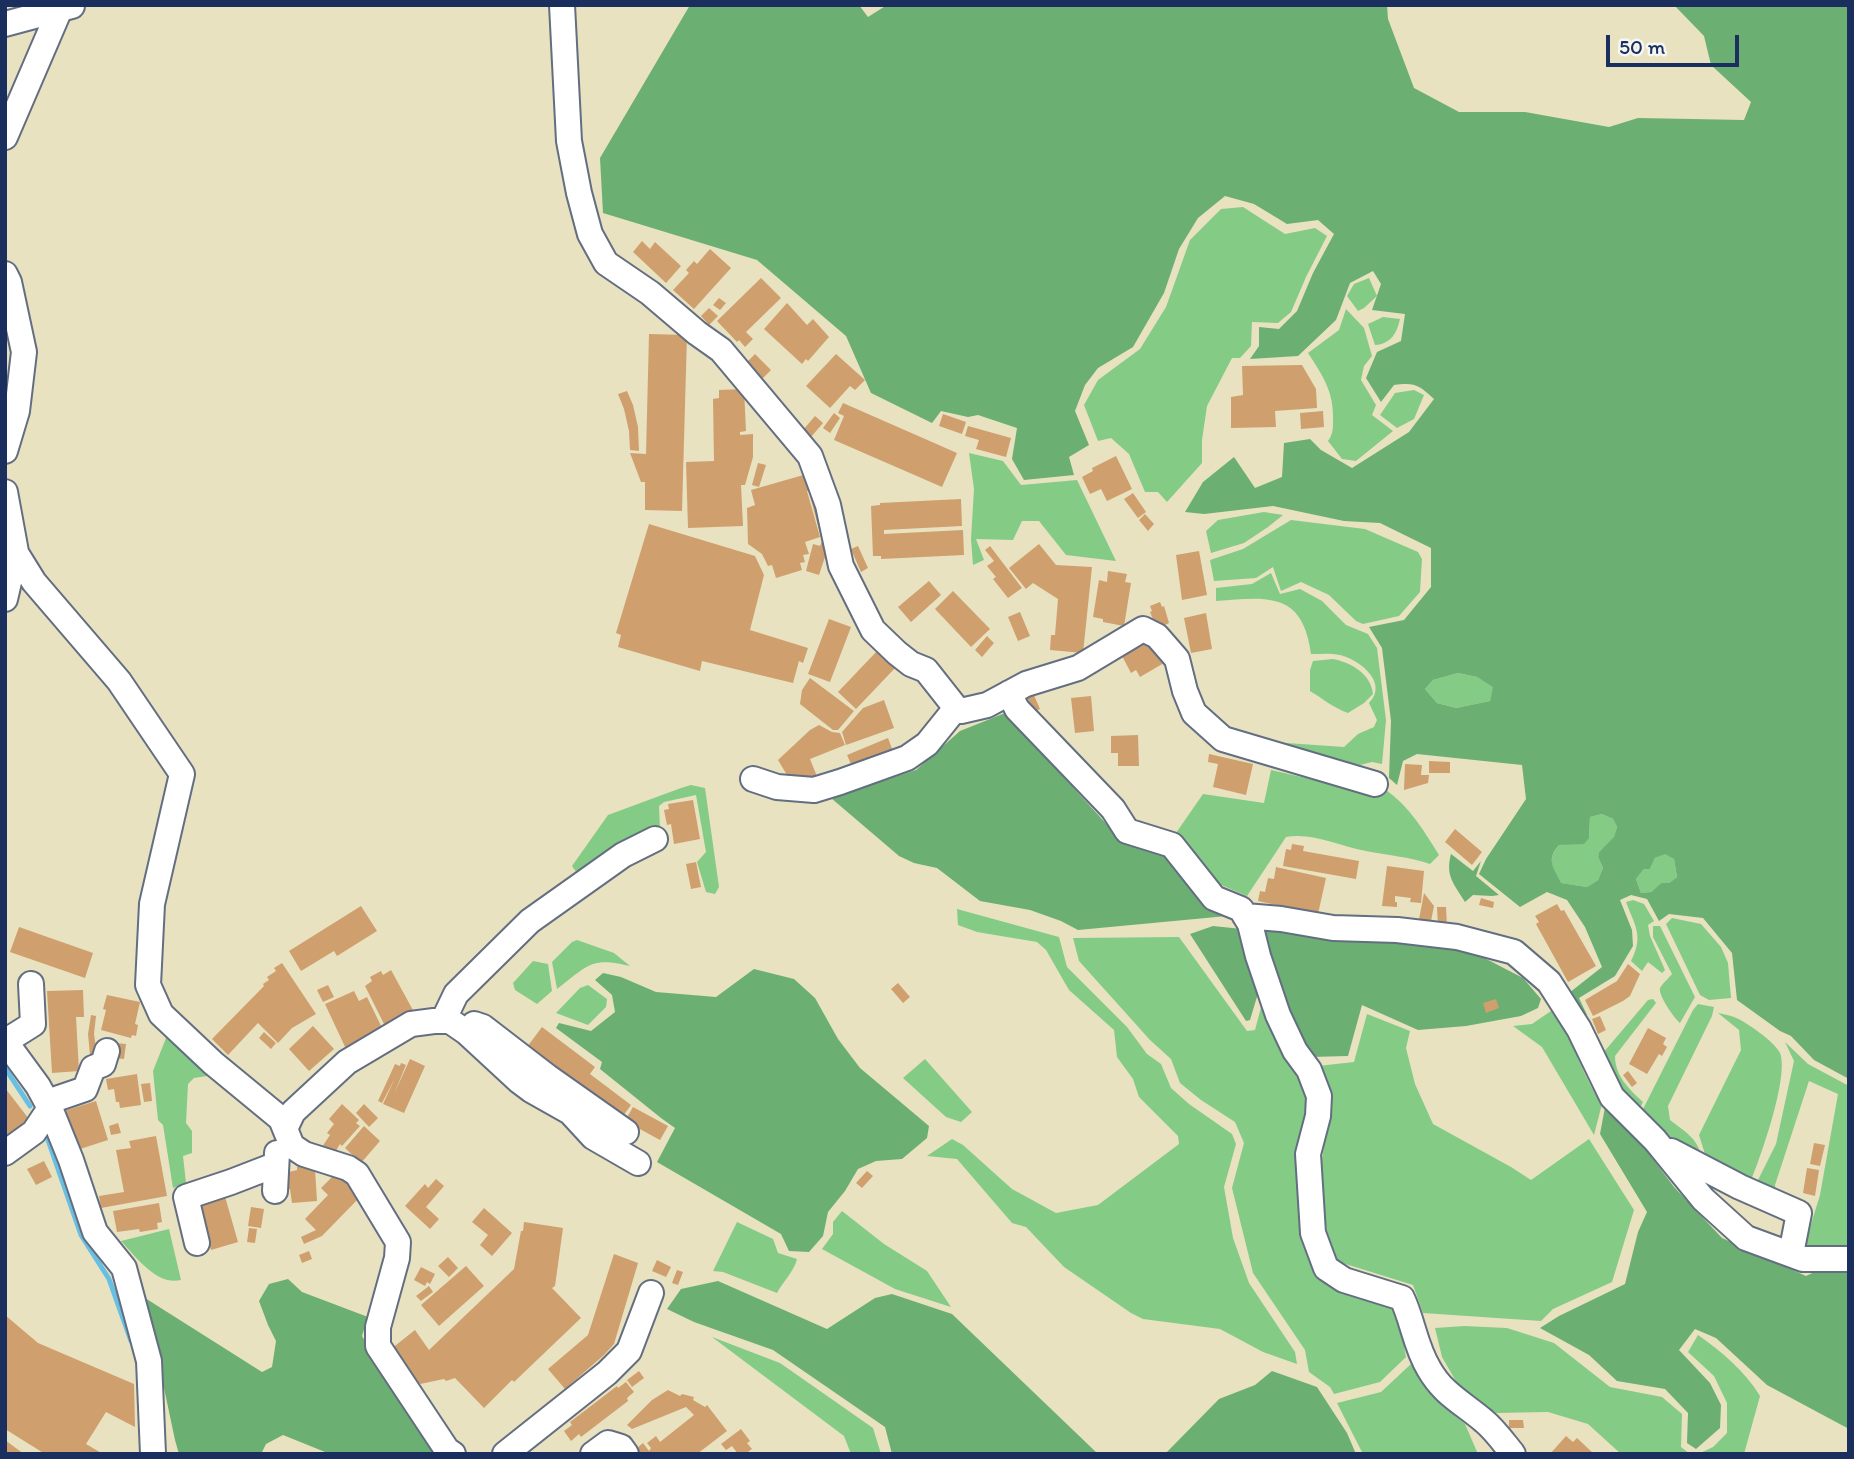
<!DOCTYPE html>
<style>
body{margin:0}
#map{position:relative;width:1854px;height:1459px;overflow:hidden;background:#e8e2c1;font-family:Itim,sans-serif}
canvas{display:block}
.frame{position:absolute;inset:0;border:7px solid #1b2f5e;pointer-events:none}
.scale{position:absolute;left:1606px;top:35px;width:133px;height:32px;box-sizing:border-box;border:4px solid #1b2f5e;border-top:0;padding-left:9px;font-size:21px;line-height:24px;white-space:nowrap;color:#1b2f5e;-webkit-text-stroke:5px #f6f6f2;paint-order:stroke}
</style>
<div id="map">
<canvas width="1854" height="1459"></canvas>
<div class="frame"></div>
<div class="scale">50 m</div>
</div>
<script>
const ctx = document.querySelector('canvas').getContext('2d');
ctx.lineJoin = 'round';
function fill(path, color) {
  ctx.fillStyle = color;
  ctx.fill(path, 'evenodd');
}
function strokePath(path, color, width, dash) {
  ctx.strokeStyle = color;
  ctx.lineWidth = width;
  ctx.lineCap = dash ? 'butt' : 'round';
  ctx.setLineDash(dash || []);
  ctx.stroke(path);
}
fill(new Path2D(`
 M1243,207L1285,234L1315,228L1327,236L1306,277L1291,312L1278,323L1252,322L1251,346L1240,358H1232L1207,406L1202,440V463L1167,502L1158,492H1145L1129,454L1111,438L1098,441L1084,405L1098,380L1140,349L1166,307L1190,240L1221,209Z
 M1369,278L1377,296L1364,308L1358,311L1347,296L1354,284Z
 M1346,309L1364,328L1372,356L1364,366L1361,380L1376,405L1372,415L1393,431L1356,461L1342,459L1328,441C1333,434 1333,429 1333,420C1334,392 1323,376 1308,353L1339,330Z
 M1383,317L1400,319C1397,333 1391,344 1375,345L1368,324Z
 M1414,390L1424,395L1414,419L1397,428L1380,415L1395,393Z
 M969,453L1003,461L1021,485L1077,480L1116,561L1066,555L1039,521H1022L1013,540L976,539L984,560L973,565L971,539L974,489Z
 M1264,512L1283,515L1268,527L1244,543L1211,553L1206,531L1218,520Z
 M1291,520L1365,529L1418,552L1422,559L1420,592L1399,616L1363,624L1356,621L1329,595L1301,582L1281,591L1273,567L1256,578L1214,581L1210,560L1243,549Z
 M1271,573L1280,594L1300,589L1322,601L1346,625L1368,634L1377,648L1386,720L1382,764L1372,762L1360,765L1269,746L1272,742L1344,747L1358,734L1374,727L1377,720L1369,703C1389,683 1360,660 1340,655C1331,653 1320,654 1311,654C1303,591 1267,597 1216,601V588L1252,584Z
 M1333,659C1352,663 1371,674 1373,694L1364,703L1348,713C1334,708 1323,699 1310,691V670L1313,661Z
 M1458,673L1477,677L1494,687L1490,701L1456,708L1437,703L1425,689L1433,680Z
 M1271,770L1376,794L1386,790C1409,806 1424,831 1439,855L1430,864C1409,857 1387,855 1366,851C1340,846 1312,832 1286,837L1247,896L1219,884L1176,833L1203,794L1264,803Z
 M691,785L705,788L719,887L715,894L706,892L697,862L706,852L696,795L664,802L659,806L660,829L577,873L572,866L608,815L681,788Z
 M1602,814L1613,819L1617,827L1614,838L1599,852L1598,857L1603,868L1598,880L1587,887L1560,883C1553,866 1546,861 1559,845L1575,843L1589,838L1590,817Z
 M1665,853L1674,859L1677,877L1669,883H1661L1651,892L1641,893L1636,879L1644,869H1650L1655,858Z
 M1633,900L1644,904L1654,921L1648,925L1650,936L1665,970L1662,973L1648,962L1642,971L1631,961C1644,936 1635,926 1626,902Z
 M957,909L1059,937L1067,967L1127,1027L1147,1054L1161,1064L1171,1088L1189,1104L1232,1134L1236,1144L1224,1187L1233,1238L1249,1283L1295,1352L1297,1364L1263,1352L1220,1329L1143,1319L1131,1313L1064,1267L1026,1227L1012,1223L957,1159L927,1156L952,1139L963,1145L1012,1189L1056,1213L1098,1205L1179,1144L1178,1136L1139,1097L1133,1079L1117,1057L1114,1030L1069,990L1046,950L1037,942L977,932L958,925Z
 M1672,918L1701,924L1721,947L1728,963L1731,998L1709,1000L1700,995L1666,924Z
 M1653,926H1660L1695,997L1680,1023C1674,1018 1658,995 1660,988C1662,984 1669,978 1672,974L1653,937Z
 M1179,937L1247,1031L1255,1030L1263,1000L1281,1051L1296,1071L1307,1097V1107L1297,1149L1316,1265L1334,1288L1393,1307L1400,1324L1406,1357L1380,1382L1334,1394L1330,1387L1309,1372L1305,1350L1253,1273L1232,1188L1244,1143L1235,1122L1201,1100L1180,1083L1171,1059L1150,1040L1079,961L1073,938Z
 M577,940L614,953L630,966C591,956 587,966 557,989L552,962L572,942Z
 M533,961L548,964L552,991L537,1004L515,990L513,983Z
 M588,985L607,999L606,1007L588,1025L556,1013L580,988Z
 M1653,999L1656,1003L1615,1056C1615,1076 1629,1089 1643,1102L1639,1110L1608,1077L1603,1053L1648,1000Z
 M1698,1004L1714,1007L1712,1016L1668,1106L1670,1120C1684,1131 1699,1139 1701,1157L1676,1145L1642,1111L1693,1010Z
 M1551,1011C1574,1038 1581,1075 1602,1104L1594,1135L1542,1047L1513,1026L1532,1024Z
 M1718,1013C1723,1014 1729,1015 1734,1017C1745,1021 1775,1042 1780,1053C1789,1076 1762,1153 1752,1178L1746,1180L1705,1162V1154L1699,1135L1741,1050L1739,1030Z
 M1367,1014L1410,1031L1406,1048L1415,1084L1433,1124L1511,1167L1531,1180L1589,1139L1634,1210L1612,1282L1553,1309L1541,1321L1423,1313L1413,1285L1336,1261L1328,1246L1321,1167L1330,1102L1318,1066L1354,1062Z
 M168,1033L214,1075L194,1078L188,1084L186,1123L192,1131V1153L183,1156L186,1183L173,1188L163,1125L158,1120L153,1071Z
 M1785,1042L1808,1064L1849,1086V1251L1804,1247L1820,1195L1838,1094L1809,1081L1775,1185L1776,1193L1756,1184L1776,1144L1794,1061Z
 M925,1059L972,1112L961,1122L946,1117L903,1078Z
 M842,1211L884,1244L927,1271L951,1307L895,1289L822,1249L833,1234V1222Z
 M737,1222L773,1239L778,1253L797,1259C794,1272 783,1281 777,1293L723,1272L713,1271Z
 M169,1229L181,1280C157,1286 136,1257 121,1241Z
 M1464,1326L1507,1328L1554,1343L1610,1387L1662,1397L1682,1414L1681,1447L1690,1454H1621L1588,1424L1548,1412L1496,1413L1461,1390L1442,1357L1435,1328Z
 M1698,1335C1721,1351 1745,1371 1760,1396L1744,1454H1698L1713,1447L1727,1433V1403L1714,1376L1688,1352Z
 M712,1337L780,1363L873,1428L881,1454H851L844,1436Z
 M1411,1364L1453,1414L1465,1424L1478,1454H1363L1337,1403L1381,1392Z`), '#84cb86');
fill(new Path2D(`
 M690,5H859L868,17L887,5H1387L1388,19L1414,88L1459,112H1525L1609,127L1638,118L1744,120L1751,102L1711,65L1704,36L1674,5H1849V1079L1814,1060L1791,1036L1780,1031L1737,1000L1732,953L1703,918L1669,914L1659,921L1647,899L1631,895L1620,900L1632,930L1633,946L1615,976L1579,998L1587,1015L1584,1019L1569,993L1602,967L1585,927L1567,900L1547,892L1520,907L1479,874L1486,859L1526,799L1522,765L1417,754L1403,761L1397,785L1389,778L1391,721L1382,648L1369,627L1404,620L1431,587V548L1380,523L1344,521L1273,506L1204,514L1185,512L1203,482L1234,457L1255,488L1282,477L1284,443L1310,439L1321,450L1352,468L1409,432L1434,399C1419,385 1415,382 1394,385L1381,402L1366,378L1377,352L1401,341L1405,314L1372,310L1381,284L1373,271L1350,283L1336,320L1298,356L1250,359L1259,346V327L1279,329L1297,311L1313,273L1334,234L1318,220L1287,224L1254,204L1225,196L1198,218L1179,249L1164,293L1133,347L1098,368L1085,385L1075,411L1089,445L1069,457L1074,475L1024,480L1012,459L1017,428L978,415L968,417L941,411L932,423L871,393L846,336L757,260L603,213L600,158ZM1458,673L1477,677L1493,687L1490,701L1456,708L1437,703L1425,689L1433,680ZM1602,814L1613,819L1617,827L1614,837L1599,852L1598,857L1603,868L1598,880L1587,887L1561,883C1553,866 1546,860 1559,845L1584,844L1589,838L1590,817ZM1665,854L1674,859L1677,877L1669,883H1661L1651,892L1641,893L1636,879L1644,869H1650L1655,858Z
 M1005,713L1122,841L1166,853L1227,916L1078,930L1061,921L1030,910L980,901L937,868L914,863L899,856L831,798L916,770L960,731Z
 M1451,854L1473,871L1481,861L1476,876L1499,895L1492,896L1473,895L1465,902C1454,884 1445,876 1451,854Z
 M1261,923L1360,939L1467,949L1523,978L1541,999L1538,1008L1521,1016L1466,1026L1418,1030L1362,1005L1348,1056L1310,1057L1297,1036L1263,946Z
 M1213,926L1242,929L1259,990L1250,1020L1246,1021L1190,934Z
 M754,969L794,979L815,998L838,1039L860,1068L929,1126L927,1138L902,1159L876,1161L858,1169L845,1191L828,1212L823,1236L809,1252L789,1251L781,1234L657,1162L675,1128L661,1118L600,1069L602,1062L556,1028L559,1023L591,1031L615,1012L612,995L595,980L603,973L621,977L656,992L716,997Z
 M1605,1107L1626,1123L1674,1187L1722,1238L1806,1276L1823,1268L1849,1273V1429L1767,1385L1716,1338L1695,1329L1679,1350L1710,1383L1721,1405L1720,1428L1696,1449L1687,1443L1688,1413L1665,1389L1617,1381L1589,1355L1540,1328L1559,1316L1625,1284L1638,1232L1647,1212L1600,1134Z
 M288,1279L302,1292L368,1317L362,1336L391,1387L441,1454H330L283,1435L266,1444L261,1454H179L175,1440L145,1298L262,1372L272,1367L276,1341L268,1325L259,1301L269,1284Z
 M718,1281L827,1329L875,1298L892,1294L952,1314L1098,1454H892L885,1427L773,1350L694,1322L667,1309L681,1289Z
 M1272,1371L1317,1387L1347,1433L1356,1454H1165L1219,1399L1255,1385Z`), '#6baf73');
strokePath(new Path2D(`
 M5,1068L30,1106
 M48,1140L81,1235L109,1279L131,1341`), '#67bfe4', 5);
fill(new Path2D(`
 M642,241L650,249L655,242L681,266L666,283L633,252Z
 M710,249L731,268L694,309L673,290L689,273L686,270L694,261L697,264Z
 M761,278L781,298L746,332L753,339L745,347L739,340L737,342L717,321Z
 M719,298L726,303L720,310L713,305Z
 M787,303L807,325L813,319L829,337L808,361L806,359L802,364L764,329Z
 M709,308L718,316L709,325L701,316Z
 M649,334L687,335L682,511L645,510V482H641L630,453L646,454Z
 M755,354L771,370L759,382L744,365Z
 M836,354L865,380L855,390L850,386L830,408L806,386Z
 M1302,365L1316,389L1317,408L1275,411L1276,427L1231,428V397L1243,395L1242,366Z
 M744,389L746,431L740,432V435L753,434V457L745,485H741L743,526L688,528L686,462L714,461L713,399L719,398V390Z
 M627,391L633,405L638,427L639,451L630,450L629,431L624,409L618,394Z
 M843,403L957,453L942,487L834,440L844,416L838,413Z
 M1323,411L1324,427L1301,429L1300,413Z
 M834,413L840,418L830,433L823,428Z
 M943,414L966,422L962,434L939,426Z
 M815,416L823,423L811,437L803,430Z
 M968,426L1011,438L1006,457L976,449L979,440L965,436Z
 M1116,456L1132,489L1107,501L1101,489L1090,494L1082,477L1093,471L1092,468Z
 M758,463L766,465L759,487L752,485Z
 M807,474L813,489L807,491L820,537L805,542L809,554L803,555L805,562L800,563L802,570L776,578L772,565L768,566L762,554L748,544L747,508L755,505L751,490Z
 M815,490L828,548L819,575L806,571L813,544L820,546L822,541L809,492Z
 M1133,493L1146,512L1138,518L1124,499Z
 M961,499L962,526L884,530V534L963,530L964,555L881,559V556H873L871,506L880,505V503Z
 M1145,514L1154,524L1148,531L1139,520Z
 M649,524L755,556L764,575L750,630L808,648L803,663L799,661L793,683L702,661L700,671L618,647L621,635L616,633Z
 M1039,544L1056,565L1092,567L1083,653L1050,650L1051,635H1055L1058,599L1033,583L1026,589L1009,568Z
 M858,546L868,568L861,572L851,549Z
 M990,546L1022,588L1008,598L993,579L996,577L987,566L994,561L985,550Z
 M1199,551L1207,595L1182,600L1176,555Z
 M1108,571L1127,574L1125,582L1131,583L1124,626L1103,622V619L1093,617L1099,580L1107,582Z
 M929,581L941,595L911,622L898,607Z
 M953,591L990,629L971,647L935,609Z
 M1160,602L1162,607L1164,606L1169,623L1159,628L1155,624L1150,612L1152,611L1150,606Z
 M1020,612L1030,636L1018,641L1008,617Z
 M1206,613L1212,649L1191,653L1184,618Z
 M829,619L851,627L830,682L808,674Z
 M987,636L994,643L982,657L975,650Z
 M1151,637L1164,663L1140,677L1136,670L1131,673L1120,652Z
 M878,650L896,667L856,709L838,692Z
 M810,678L854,711L838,730H833L800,704L802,690Z
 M1033,693L1040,709L1034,712L1026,696Z
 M1091,696L1094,731L1075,733L1071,698Z
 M884,700L894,728L846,745L842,732L863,708Z
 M819,725L832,732L840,733L845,745L810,759L818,779L787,775L778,760L810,730Z
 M1138,735L1139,766H1118V753H1111V736Z
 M888,738L894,754L854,771L847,755Z
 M1209,754L1253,764L1246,795L1213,787L1218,764L1208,762Z
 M1429,761L1450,762V773H1429Z
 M1405,764L1422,765L1421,775H1429L1428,783L1404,790Z
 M693,800L700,839L674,844L671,824L667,825L664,810L669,809L668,804Z
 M1455,829L1482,852L1472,865L1445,842Z
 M1292,844L1304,846L1303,851L1359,861L1356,879L1283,866L1286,849L1291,850Z
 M696,862L701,887L691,889L686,864Z
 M1387,866L1424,871L1421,903L1410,902L1411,898L1395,896V902H1397V907L1382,906Z
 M1276,867L1326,878L1318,914L1258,901L1260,891L1265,892L1268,878L1274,879Z
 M1424,893L1434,906L1430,926L1418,925Z
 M1481,898L1494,902L1493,908L1479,905Z
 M1557,904L1561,911L1564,910L1596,966L1568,982L1536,924L1539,922L1535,916Z
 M361,906L377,931L337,956L334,951L301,971L289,951Z
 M1437,907H1446L1447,927L1438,928Z
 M19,927L93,953L85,978L10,952Z
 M282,963L316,1014L292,1028L278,1043L258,1023L228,1055L212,1039L264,986L263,984L269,980L267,977L276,971L274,968Z
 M1628,964L1640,974L1630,996L1623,1001L1593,1016L1585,1000L1617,981Z
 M391,970L414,1012L386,1028L365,986L372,981L370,977L381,971L383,975Z
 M898,983L910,997L903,1003L891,989Z
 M328,985L334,997L323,1002L317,990Z
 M83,990L84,1017H76L79,1071L52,1073L47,991Z
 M354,991L359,1001L367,997L384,1032L347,1051L325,1004Z
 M107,995L140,1002L135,1024L138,1025L136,1036L132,1035L131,1038L101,1030L106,1010L103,1009Z
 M1496,999L1499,1008L1486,1013L1483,1003Z
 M91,1015L96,1016L94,1034L97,1055H90L88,1034Z
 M1600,1016L1606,1030L1598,1034L1592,1019Z
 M313,1026L334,1049L309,1071L289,1049Z
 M542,1027L595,1067L590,1074L631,1105L618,1123L524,1051Z
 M1648,1028L1666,1038L1663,1044L1667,1047L1662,1056L1659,1054L1647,1074L1629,1064Z
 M264,1032L276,1043L271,1049L259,1038Z
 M115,1043L126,1044L124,1059L113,1058Z
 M410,1059L425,1066L404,1113L383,1104L395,1078L382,1103L378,1101L395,1064L400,1066L401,1063L406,1065L394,1094Z
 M1628,1071L1637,1083L1632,1087L1623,1075Z
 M137,1074L141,1105L120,1108L119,1102H116L114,1089L108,1090L106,1079Z
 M150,1083L152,1101L144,1102L141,1084Z
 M5,1088L29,1119L5,1136Z
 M96,1101L108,1140L77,1150L64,1111Z
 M342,1104L359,1120L356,1123L360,1126L342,1146L340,1144L334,1154L320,1150L330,1135L327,1133L334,1124L329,1119Z
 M364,1104L378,1118L369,1127L356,1113Z
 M633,1107L668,1126L660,1140L625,1121Z
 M118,1123L121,1133L111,1135L109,1126Z
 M364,1126L380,1141L361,1163L345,1148Z
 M156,1136L167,1196L101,1208L99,1196L124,1192L116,1150L131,1148L129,1141Z
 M1814,1143L1825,1145L1820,1166L1810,1164Z
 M44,1161L52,1177L36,1185L27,1169Z
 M304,1166L315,1169L317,1201L292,1203L290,1189H287L285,1173L297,1170V1167Z
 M1807,1168L1819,1170L1815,1196L1803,1193Z
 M867,1171L873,1176L862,1188L856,1183Z
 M336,1173L360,1197L322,1236L304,1244L301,1237L316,1230L305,1219L328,1195L321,1188Z
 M436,1179L444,1186L426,1207L439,1219L430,1229L405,1206L425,1184L428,1188Z
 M224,1193L238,1242L211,1250L198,1200Z
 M159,1203L162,1222L157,1223L158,1229L140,1232L139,1229L117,1232L113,1211Z
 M251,1207L264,1209L261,1228L248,1226Z
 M484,1208L512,1233L492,1256L480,1245L488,1235L472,1222Z
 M524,1222L563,1228L555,1286L552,1288L581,1318L514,1382L512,1380L484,1408L455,1378L446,1381L444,1379L420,1384L391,1349L415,1330L429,1350L514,1269L521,1231H523Z
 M249,1228L257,1229L255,1243L247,1242Z
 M309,1251L312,1259L302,1263L299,1255Z
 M614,1254L638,1263L614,1344L604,1355L565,1389L548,1369L588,1335Z
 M448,1257L458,1268L449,1277L438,1266Z
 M657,1260L671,1267L666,1277L652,1271Z
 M466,1266L484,1286L439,1326L421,1305Z
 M421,1267L435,1274L430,1284L427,1282L425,1286L414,1280Z
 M677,1270L683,1272L678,1285L672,1283Z
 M429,1286L433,1292L421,1301L416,1296Z
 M5,1315L38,1343L134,1384L135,1427L106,1412L86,1444L103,1454H45L5,1429Z
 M639,1371L644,1378L632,1387L627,1380Z
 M626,1382L634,1392L627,1398L628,1401L581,1437L579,1434L571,1441L564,1431L572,1425L570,1422L617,1386L618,1388Z
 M668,1390L680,1396L682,1394L694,1397L693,1400L705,1407L707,1405L727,1431L697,1454H641L637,1448L643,1443L649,1451L651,1448L647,1443L656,1436L660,1442L694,1415L686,1407L632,1429L627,1425L652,1400Z
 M1509,1420H1523L1524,1428H1509Z
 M741,1429L750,1441L747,1443L752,1449L745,1454H738L732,1446L726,1450L721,1444Z
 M1566,1436L1573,1442L1577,1438L1594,1454H1550Z
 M5,1440L24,1454H5Z`), '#cf9f6e');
const minor = new Path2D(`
 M562,5L569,141L579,193L590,234L606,263L650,293L697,333L721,350L810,456L828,505L841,566L873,630L897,653L911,664L926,670L956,708L961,711L987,705L1026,684L1078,668L1143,629L1157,636L1177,659L1185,691L1194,713L1223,739L1375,784
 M5,24L72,6
 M5,137L60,9
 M5,274L9,282L24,352L17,411L5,451
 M5,492L16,552L5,599
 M16,553L34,582L119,681L182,774L152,904L148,985L161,1014L213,1063L281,1119L292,1146L304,1154L348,1168L357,1174L398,1242L397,1258L378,1327V1346L447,1450L453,1454
 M1009,693L1017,709L1113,809L1127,831L1172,845L1214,898L1241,909L1250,924L1258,956L1278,1015L1295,1051L1309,1070L1319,1096L1318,1116L1308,1154L1313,1233L1326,1268L1344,1280L1402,1298C1413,1321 1415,1346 1429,1369C1443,1394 1463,1403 1484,1421C1495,1430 1504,1443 1513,1454
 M753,779L777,787L814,790L840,782L907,758L927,744L956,708
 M1245,916L1281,919L1333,928L1397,930L1457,937L1514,952L1549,982L1579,1029L1612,1097L1655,1140L1703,1199L1746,1238L1803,1259H1849
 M443,1021L456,994L530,921L623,855L655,839
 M472,1027L474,1024L483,1027L548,1077L626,1132
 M5,1041L38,1086L50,1108L34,1132L5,1153
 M6,1041L33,1024L31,984
 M47,1102L85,1089L93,1068L103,1064L107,1051
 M50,1108L71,1160L95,1232L124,1268L149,1361L153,1454
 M285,1129L293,1112L347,1062L411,1024L434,1021H450L466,1032L519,1081L531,1090L570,1112L593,1137L638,1163
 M1671,1151L1740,1187L1799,1213L1791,1254
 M275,1191L277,1153
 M197,1243L186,1197L231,1182L275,1165
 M505,1454L607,1373L629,1351L651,1293
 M593,1454L608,1443L621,1447L626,1454`);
strokePath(minor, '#636e81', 28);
strokePath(minor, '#fff', 24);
</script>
